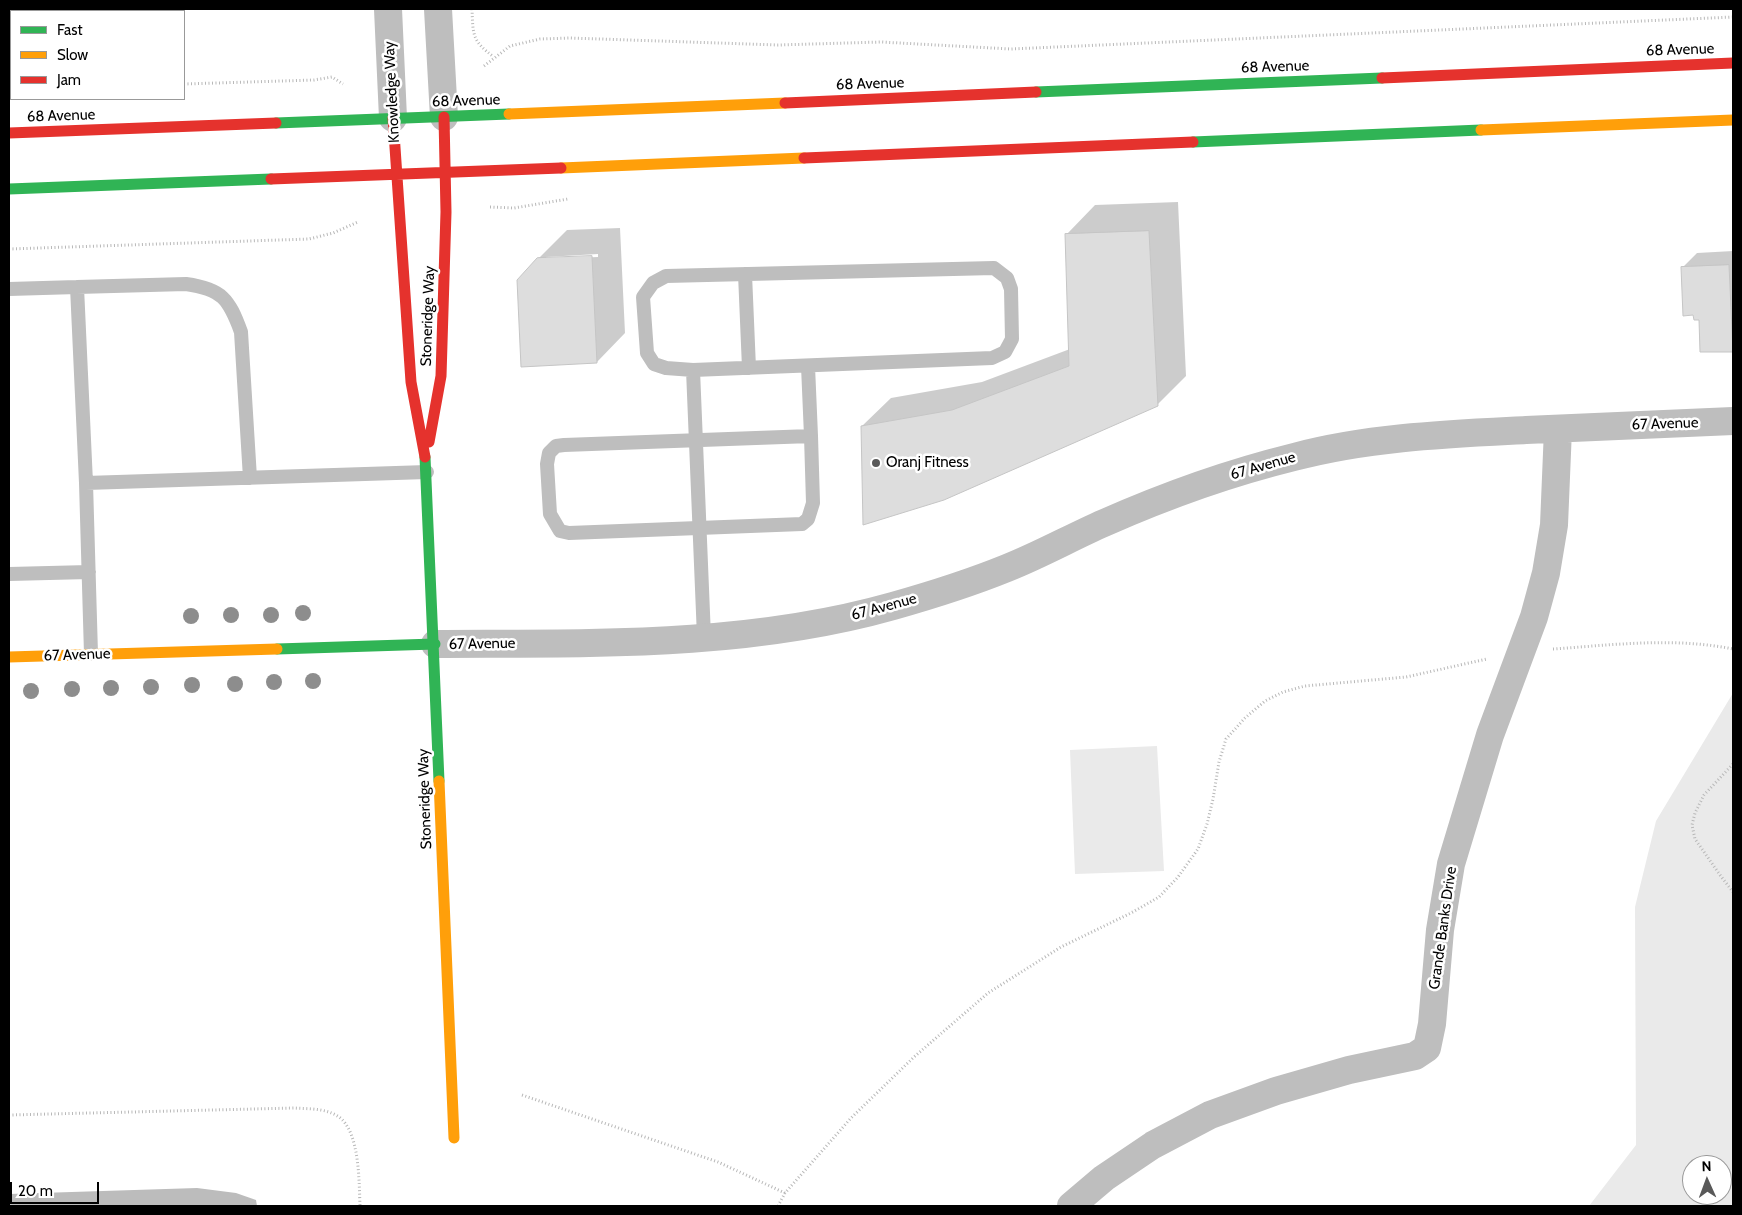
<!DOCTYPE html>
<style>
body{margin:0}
#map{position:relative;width:1742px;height:1215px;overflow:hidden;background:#fff;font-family:Cabin,sans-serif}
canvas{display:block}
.frame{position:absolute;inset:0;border:10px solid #000;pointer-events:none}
.legend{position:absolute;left:10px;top:10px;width:175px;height:90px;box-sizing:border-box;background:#fff;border:1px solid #999;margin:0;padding:6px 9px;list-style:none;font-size:15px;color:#000}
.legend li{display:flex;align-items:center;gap:10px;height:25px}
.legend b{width:25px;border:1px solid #999}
.north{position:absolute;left:1682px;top:1155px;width:50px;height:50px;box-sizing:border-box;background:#fff;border:1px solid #999;border-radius:50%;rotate:358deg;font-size:14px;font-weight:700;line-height:20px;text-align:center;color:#000}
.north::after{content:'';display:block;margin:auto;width:18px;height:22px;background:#595959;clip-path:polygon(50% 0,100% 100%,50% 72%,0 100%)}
.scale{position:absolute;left:10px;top:1182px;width:89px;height:22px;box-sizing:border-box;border:2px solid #000;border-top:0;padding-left:6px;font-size:15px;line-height:18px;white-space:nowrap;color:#000;-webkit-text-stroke:4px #fff;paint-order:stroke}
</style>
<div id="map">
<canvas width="1742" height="1215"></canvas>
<div class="frame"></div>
<ul class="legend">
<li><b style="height:6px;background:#30b455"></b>Fast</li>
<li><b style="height:6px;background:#ff9f0a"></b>Slow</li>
<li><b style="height:6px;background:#e5322d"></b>Jam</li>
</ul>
<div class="north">N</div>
<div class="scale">20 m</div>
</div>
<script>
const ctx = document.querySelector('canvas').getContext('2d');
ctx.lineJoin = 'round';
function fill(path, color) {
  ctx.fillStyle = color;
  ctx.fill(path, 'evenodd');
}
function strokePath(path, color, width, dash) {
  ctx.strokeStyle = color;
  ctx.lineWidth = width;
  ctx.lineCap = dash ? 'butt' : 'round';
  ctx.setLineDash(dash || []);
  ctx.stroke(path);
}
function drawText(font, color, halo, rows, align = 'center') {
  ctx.font = font + ' Cabin,sans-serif';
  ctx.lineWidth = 5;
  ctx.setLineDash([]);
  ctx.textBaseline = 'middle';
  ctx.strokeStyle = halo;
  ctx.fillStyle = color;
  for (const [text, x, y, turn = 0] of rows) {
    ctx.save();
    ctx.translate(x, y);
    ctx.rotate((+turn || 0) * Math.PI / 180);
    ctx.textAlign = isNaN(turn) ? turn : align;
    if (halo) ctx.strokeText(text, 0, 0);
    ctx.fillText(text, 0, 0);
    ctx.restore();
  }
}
fill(new Path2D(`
 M1733,693V1206H1589L1636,1145L1635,907L1656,821ZM1692,1165H1722V1195H1692Z
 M1157,746L1164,871L1075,874L1070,750Z`), '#eaeaea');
fill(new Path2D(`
 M197,1188L236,1193L256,1200L257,1206H9V1194Z`), '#bcbcbc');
fill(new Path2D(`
 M1178,202L1186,376L1157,405L862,426L891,398L982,382L1070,349L1067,234L1095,205Z
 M620,228L625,333L597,362L538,259L567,230ZM598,254V257L546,259V257Z
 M1733,251V350L1732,351L1700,319L1682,268L1697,253Z`), '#0003');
const building = new Path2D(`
 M1149,231L1158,406L944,500L863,525L861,426L952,410L1069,366L1065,234Z
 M592,256L597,363L521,367L517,280L537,258Z
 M1729,265L1733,352H1700L1699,320H1694L1693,315L1683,316L1681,267Z`);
fill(building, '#ddd');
strokePath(building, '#c5c5c5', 1);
strokePath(new Path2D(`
 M472,9C473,35 472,41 494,57
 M484,66L510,46L540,39L570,38L778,45L881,42L1011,49L1733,17
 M184,84L314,80L332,77L343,84
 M9,90H11
 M490,207L514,208L568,199
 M9,249L309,239L333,233L358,222
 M1553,649C1612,645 1674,637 1733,649
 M1733,764L1704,795L1695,813L1692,825L1695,839L1720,875L1733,892
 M522,1095L718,1162L785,1193
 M9,1115L294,1108C309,1109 326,1108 339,1117C360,1132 359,1183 360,1206
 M778,1206L785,1193L851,1118L914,1057L988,993L1061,947L1131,913L1159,897L1178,877L1198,849L1207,824L1213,799L1219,762L1226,739L1245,718L1265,701L1283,692L1305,686L1406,677L1487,659`), '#b8b8b8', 3, [1, 2.5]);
strokePath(new Path2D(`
 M745,274L749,368
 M9,289L77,287
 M808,366L811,436L564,445L556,446L549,453L547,464L550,514L560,531L569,533L802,524L808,519L813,503L811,436
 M693,370L666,368L654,364L647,353L643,297L653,283L666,276L994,268L1007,278L1011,289L1012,339L1005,352L992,358L693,370L704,637
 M86,483L77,287L186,284C222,289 229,299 241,332L250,478
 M9,574L89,572
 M91,654L86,483L427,472`), '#bebebe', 14);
strokePath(new Path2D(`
 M388,9L393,118
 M438,9L444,117
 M435,644C587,643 745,648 893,606C932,595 970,583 1007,568C1040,555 1072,537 1104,523C1165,496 1229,473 1294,457C1369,437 1449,434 1526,430C1595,427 1664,424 1733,421
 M1071,1206L1104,1178L1153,1145L1210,1115L1276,1091L1349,1070L1415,1056L1427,1048L1432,1024L1440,930L1451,864L1490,735L1534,617L1546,573L1554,525L1558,429`), '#bebebe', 28);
strokePath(new Path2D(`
 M1036,92L1382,78
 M276,123L509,114
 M1193,142L1481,130
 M9,189L271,179
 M425,457L439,781
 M277,649L435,644`), '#30b455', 11);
strokePath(new Path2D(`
 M509,114L785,103
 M1481,130L1733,120
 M561,168L804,158
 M9,657L277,649
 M439,781L454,1138`), '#ff9f0a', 11);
strokePath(new Path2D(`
 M1382,78L1733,63
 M785,103L1036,92
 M393,118L411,382L425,457
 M9,133L276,123
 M804,158L1193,142
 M271,179L561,168
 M429,442L441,376L446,212L444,117`), '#e5322d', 11);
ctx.fillStyle = '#8d8d8d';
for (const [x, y] of [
 [303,613],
 [231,615],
 [271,615],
 [191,616],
 [313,681],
 [274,682],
 [235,684],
 [192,685],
 [151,687],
 [111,688],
 [72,689],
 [31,691]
]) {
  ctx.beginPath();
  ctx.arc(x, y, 8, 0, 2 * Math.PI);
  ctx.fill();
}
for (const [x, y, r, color] of [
 [876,463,5,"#595959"]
]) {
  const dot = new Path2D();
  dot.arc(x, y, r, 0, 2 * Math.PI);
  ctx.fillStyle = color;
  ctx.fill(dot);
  strokePath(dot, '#fff', 2);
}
drawText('15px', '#000', '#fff', [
 ["68 Avenue",1680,50,-2],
 ["68 Avenue",1275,67,-2],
 ["68 Avenue",870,84,-2],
 ["Knowledge Way",392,92,-93],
 ["68 Avenue",466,101,-2],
 ["68 Avenue",61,116,-2],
 ["Stoneridge Way",428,316,-88],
 ["67 Avenue",1665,424,-2],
 ["67 Avenue",1263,466,-16],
 ["67 Avenue",884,607,-15],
 ["67 Avenue",482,644,-1],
 ["67 Avenue",77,655,-2],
 ["Stoneridge Way",425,799,-92],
 ["Grande Banks Drive",1443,928,-82]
]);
drawText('15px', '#000', '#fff', [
 ["Oranj Fitness",886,463]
], 'left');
</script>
